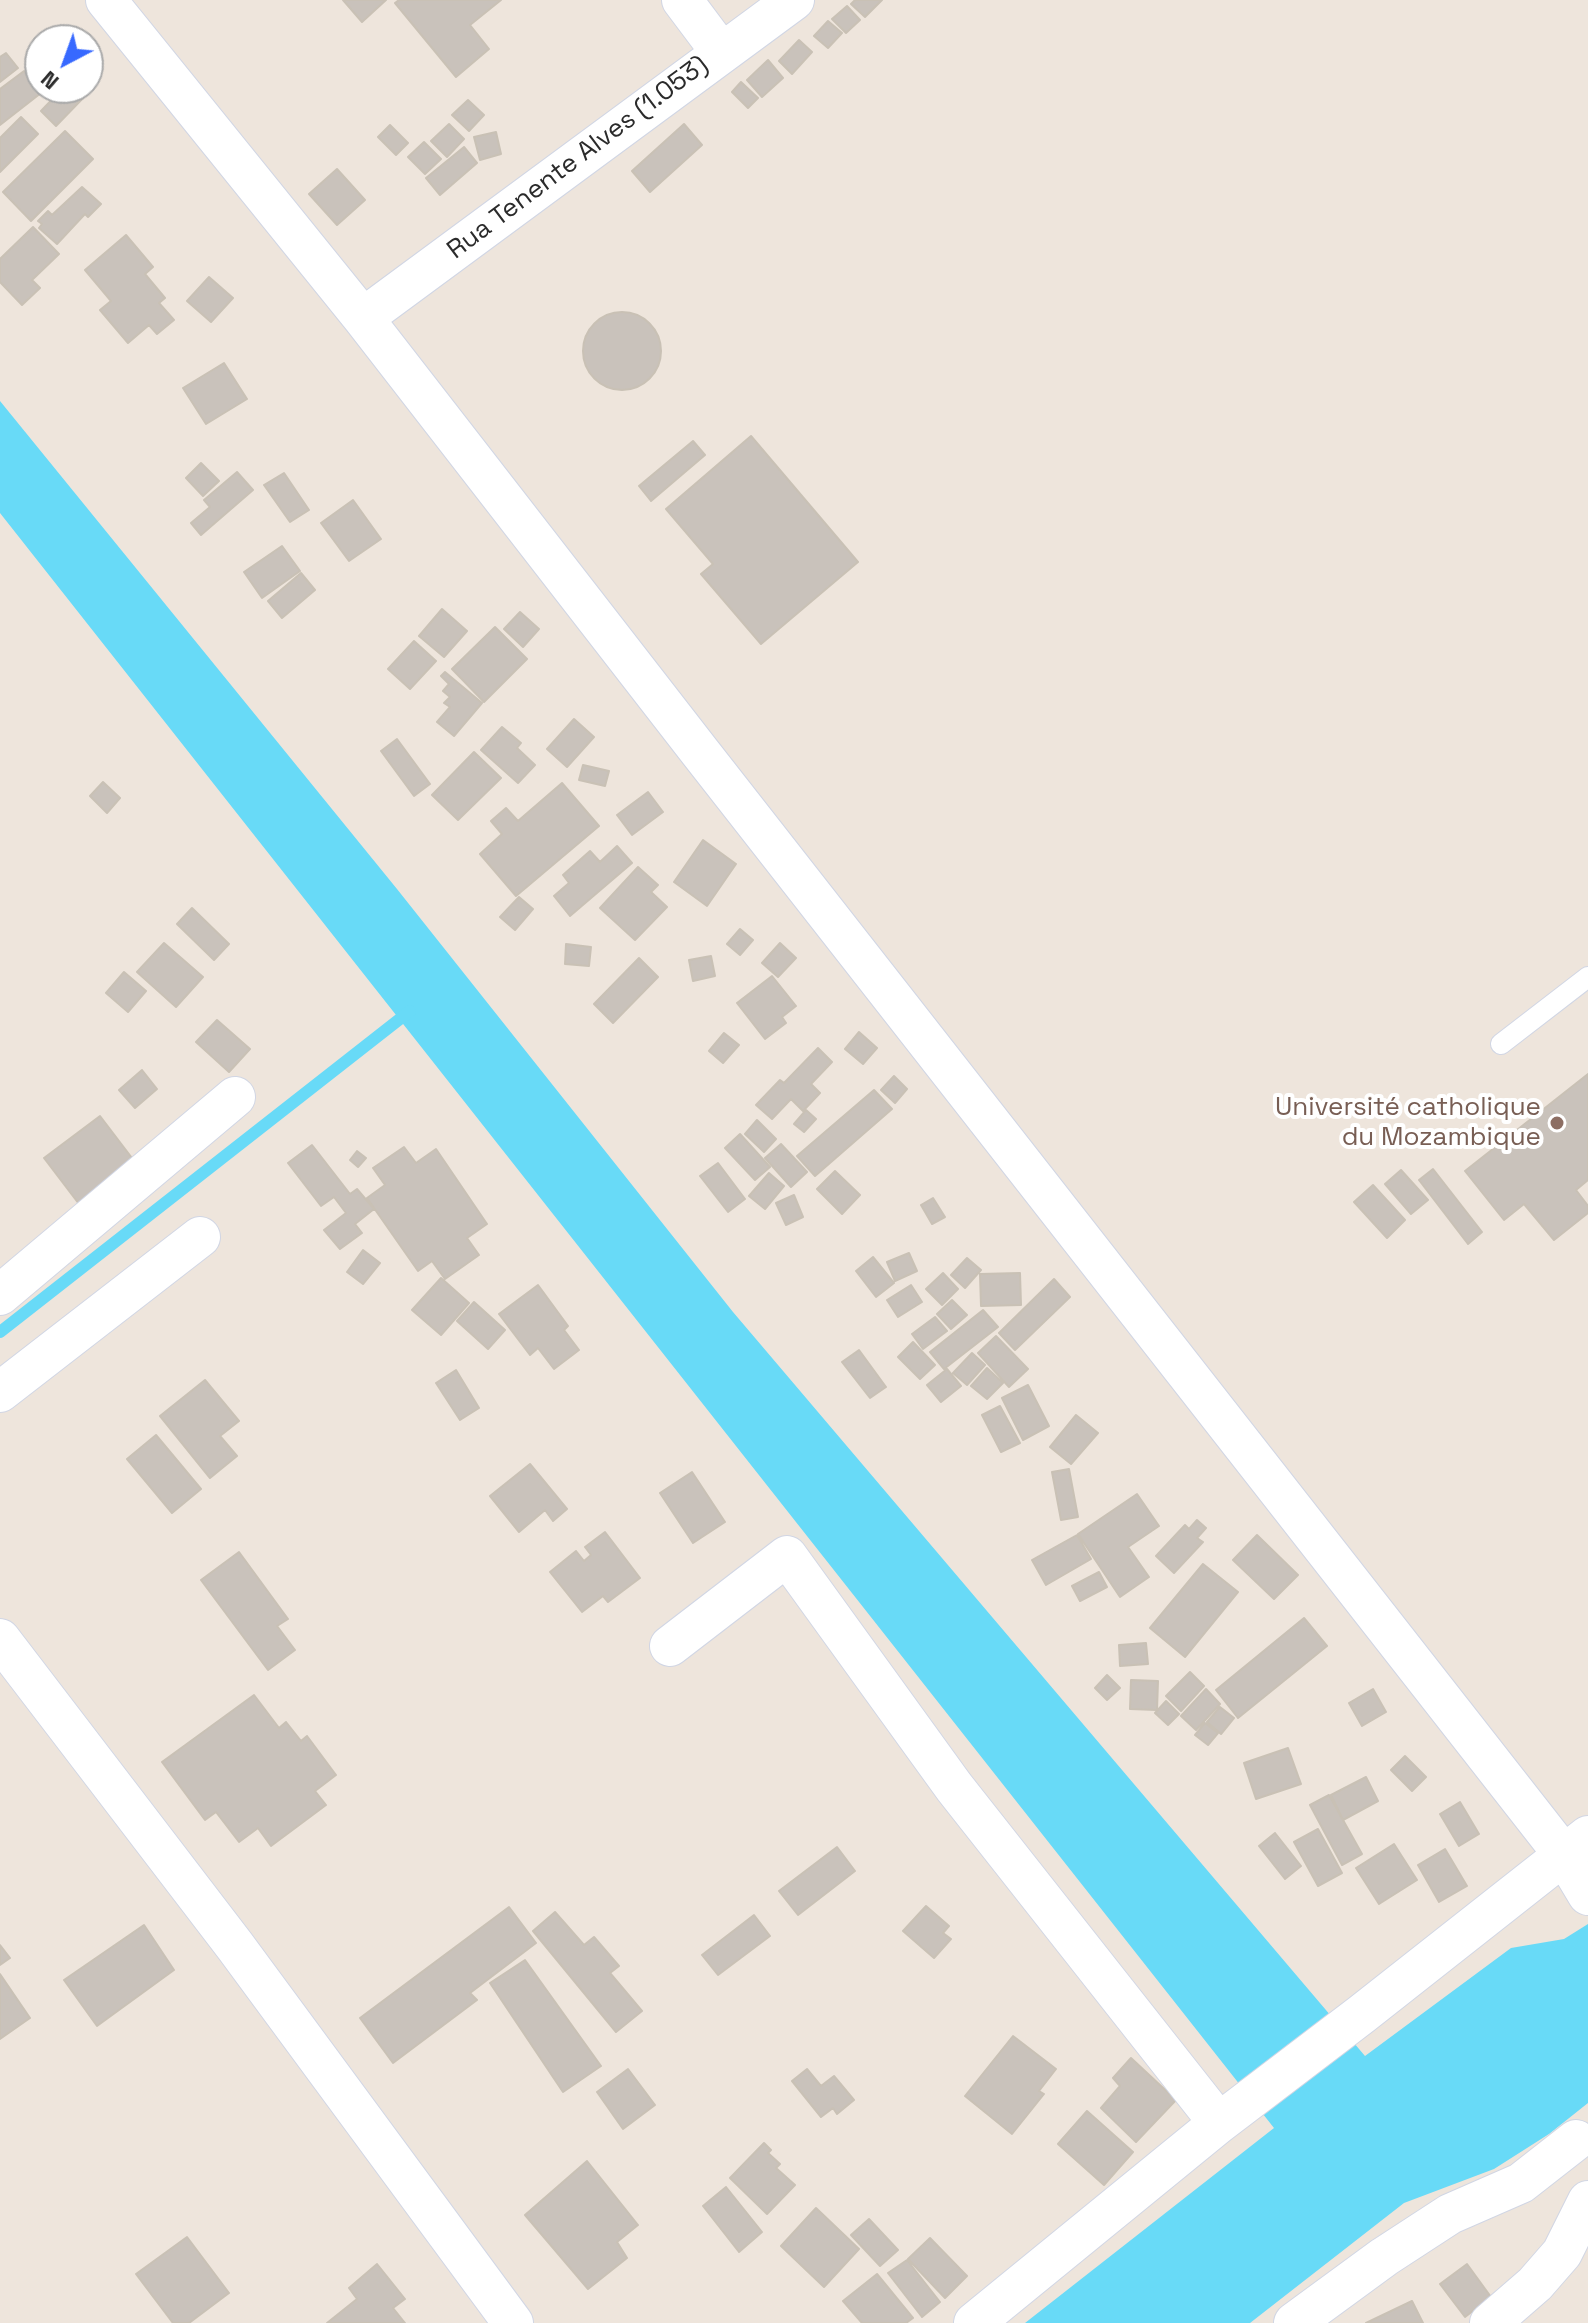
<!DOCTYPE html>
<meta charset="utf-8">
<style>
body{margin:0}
#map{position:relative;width:1588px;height:2323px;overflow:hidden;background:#eee5dc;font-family:"Space Grotesk",sans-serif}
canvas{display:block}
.north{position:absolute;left:24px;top:24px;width:80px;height:80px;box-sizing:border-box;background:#fff;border:2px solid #aaa;border-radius:50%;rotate:221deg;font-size:22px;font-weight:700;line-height:32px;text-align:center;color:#2b2b2b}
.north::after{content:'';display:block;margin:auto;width:28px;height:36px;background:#3769ff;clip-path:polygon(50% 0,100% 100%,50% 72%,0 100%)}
</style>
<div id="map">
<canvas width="1588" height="2323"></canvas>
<div class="north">N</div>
</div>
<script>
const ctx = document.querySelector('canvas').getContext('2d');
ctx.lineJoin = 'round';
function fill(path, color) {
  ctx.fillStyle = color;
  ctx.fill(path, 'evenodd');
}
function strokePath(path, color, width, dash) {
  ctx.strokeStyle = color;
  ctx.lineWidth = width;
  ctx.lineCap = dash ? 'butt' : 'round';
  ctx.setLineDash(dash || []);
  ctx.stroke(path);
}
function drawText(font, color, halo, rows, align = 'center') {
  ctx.font = font + ' "Space Grotesk",sans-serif';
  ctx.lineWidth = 8;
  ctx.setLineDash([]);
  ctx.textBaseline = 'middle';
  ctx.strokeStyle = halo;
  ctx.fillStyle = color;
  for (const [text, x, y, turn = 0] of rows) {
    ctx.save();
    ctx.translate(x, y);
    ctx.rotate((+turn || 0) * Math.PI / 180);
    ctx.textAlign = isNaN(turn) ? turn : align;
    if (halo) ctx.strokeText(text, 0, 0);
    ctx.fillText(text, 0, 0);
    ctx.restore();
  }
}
fill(new Path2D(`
 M0,401L397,889L733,1312L1365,2056L1511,1948L1564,1939L1588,1924V2103L1549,2134L1494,2169L1404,2203L1250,2323H1025L1274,2128L0,513Z`), '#68daf7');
strokePath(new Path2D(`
 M0,1332L410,1011`), '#68daf7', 12);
const building = new Path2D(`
 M343,0H386L362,22Z
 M399,0H501L470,25L489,49L456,77L395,3Z
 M855,0H882L865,17L851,4Z
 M847,6L860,20L846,33L832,19Z
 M828,21L842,33L828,48L814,36Z
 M799,40L812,52L792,74L779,61Z
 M6,53L18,68L0,82V57Z
 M768,60L783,78L762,97L747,80Z
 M24,71L41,93L0,125V89Z
 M741,82L758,98L748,108L732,92Z
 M63,88H78L86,95L56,126L41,111Z
 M468,100L484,115L469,131L452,115Z
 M21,117L38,134L0,172V138Z
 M449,124L464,139L447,157L431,141Z
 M684,124L702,145L650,192L632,171Z
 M390,125L408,143L396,155L378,137Z
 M65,131L93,159L31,221L3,192Z
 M496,132L501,154L480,160L474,137Z
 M424,142L441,159L425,174L408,157Z
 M464,147L477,163L440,195L426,178Z
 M337,169L365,200L337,225L309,194Z
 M82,187L101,204L88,217L85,214L57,244L39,228L42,224L38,221L48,211L52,215Z
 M33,227L59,254L32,280L40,288L22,305L0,282V259Z
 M126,235L153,267L145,274L165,298L159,303L174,320L157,334L149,325L128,343L100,310L111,301L85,270Z
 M209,277L233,298L211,322L187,301Z
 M583 351a39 39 0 1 1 78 0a39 39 0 1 1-78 0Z
 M224,363L247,399L206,424L183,388Z
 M751,436L858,562L761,644L701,574L713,564L666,509Z
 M693,441L705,455L651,501L639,486Z
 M201,463L219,481L203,496L186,478Z
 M237,472L253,490L201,535L191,523L210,507L204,500Z
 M284,473L309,510L290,522L264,485Z
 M353,500L381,539L349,561L321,523Z
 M282,546L300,571L262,598L244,572Z
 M301,573L315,590L282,618L268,601Z
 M442,609L467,631L444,657L419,636Z
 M520,612L539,629L523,647L504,629Z
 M495,627L527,659L484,702L452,669Z
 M414,641L436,661L410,689L388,669Z
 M445,672L482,703L454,736L437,722L450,707L444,703L450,697L443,691L449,684L441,676Z
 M574,719L594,737L567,767L547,749Z
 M502,727L521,743L517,748L535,765L518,783L481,750Z
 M397,739L430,784L414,796L381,751Z
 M474,752L501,778L458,820L432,795Z
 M583,765L609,771L605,786L579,780Z
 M103,782L120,798L107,813L90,796Z
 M562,783L599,826L516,896L480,854L502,834L491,821L506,808L518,821Z
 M648,792L663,812L632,835L617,815Z
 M703,840L736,864L707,906L674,882Z
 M617,846L632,863L570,916L554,896L569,883L563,875L590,851L600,862Z
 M638,867L658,885L651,892L667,907L635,940L600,908Z
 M519,897L533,909L515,930L500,917Z
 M192,908L229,944L214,960L177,924Z
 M740,929L753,940L740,955L727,944Z
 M164,943L203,977L176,1007L137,972Z
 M780,943L796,958L778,977L762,963Z
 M566,944L591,947L589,966L565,964Z
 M711,956L715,976L693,981L689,960Z
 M639,958L658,977L613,1023L594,1004Z
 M124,972L146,991L128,1012L106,993Z
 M772,976L796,1006L782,1017L786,1023L765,1039L737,1003Z
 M217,1020L250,1049L229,1072L196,1042Z
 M859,1032L877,1048L863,1064L845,1049Z
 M724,1033L739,1045L723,1063L709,1051Z
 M818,1048L832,1062L811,1084L820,1093L803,1111L791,1099L772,1119L756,1105L780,1080L784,1083Z
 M142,1070L157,1089L135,1108L119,1090Z
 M1588,1074V1180L1576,1190L1588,1206V1213L1554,1240L1524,1204L1504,1220L1465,1171Z
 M894,1076L907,1089L895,1103L881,1090Z
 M874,1090L892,1109L815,1176L797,1156Z
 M806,1110L816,1119L804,1132L794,1124Z
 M100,1116L135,1162L79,1204L44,1158Z
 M757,1120L776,1139L764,1152L745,1134Z
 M740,1134L770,1167L755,1180L725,1148Z
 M781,1144L807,1172L791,1187L765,1158Z
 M312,1145L350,1194L357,1189L374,1209L355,1224L362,1233L340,1249L324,1230L346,1213L334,1197L321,1206L288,1163Z
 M404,1147L416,1163L436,1149L487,1224L467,1238L479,1255L445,1279L432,1261L418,1271L367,1198L385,1185L373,1168Z
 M357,1151L366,1158L358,1167L350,1160Z
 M718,1163L745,1199L728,1212L700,1176Z
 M1433,1169L1482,1232L1468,1244L1419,1180Z
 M1401,1170L1428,1200L1411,1214L1385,1184Z
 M835,1171L860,1195L842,1214L817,1189Z
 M769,1173L784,1186L765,1209L749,1196Z
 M1373,1185L1405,1220L1387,1238L1354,1202Z
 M794,1195L803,1217L786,1225L776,1203Z
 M933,1198L945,1217L932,1224L921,1205Z
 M363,1250L380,1263L363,1284L347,1272Z
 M909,1253L917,1271L895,1281L887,1262Z
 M873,1257L894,1283L876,1297L856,1271Z
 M967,1258L981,1270L965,1288L951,1275Z
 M943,1273L958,1289L942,1305L926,1289Z
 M1020,1273L1021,1305L981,1306L980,1274Z
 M441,1278L469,1303L441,1335L412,1310Z
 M1054,1279L1070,1297L1015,1350L999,1333Z
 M538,1285L568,1326L564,1330L579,1350L554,1369L538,1348L530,1355L499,1314Z
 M911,1285L922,1302L898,1317L887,1300Z
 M952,1300L967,1315L951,1329L937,1314Z
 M474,1302L505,1330L488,1349L457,1321Z
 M983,1310L998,1327L944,1369L930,1352Z
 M935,1317L947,1331L923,1349L912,1334Z
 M996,1336L1028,1369L1009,1387L978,1353Z
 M913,1342L935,1365L920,1379L898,1357Z
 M859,1350L886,1387L870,1398L842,1362Z
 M972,1353L985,1365L967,1385L953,1373Z
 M987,1368L1003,1383L987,1399L971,1386Z
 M947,1369L961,1386L941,1402L927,1385Z
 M456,1370L479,1408L460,1420L436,1383Z
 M205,1380L239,1421L220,1436L237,1456L210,1478L160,1416Z
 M1028,1385L1049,1426L1023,1440L1002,1398Z
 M1000,1406L1020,1443L1001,1452L982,1415Z
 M1076,1415L1098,1433L1071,1464L1050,1447Z
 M156,1435L201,1489L172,1513L127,1459Z
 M530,1464L567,1509L553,1521L545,1510L519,1532L490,1496Z
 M1069,1469L1078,1517L1061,1520L1052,1472Z
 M692,1472L725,1522L693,1543L660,1493Z
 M1137,1494L1159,1526L1128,1547L1149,1577L1120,1597L1078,1534Z
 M1197,1520L1206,1528L1197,1538L1203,1542L1174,1573L1156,1556L1185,1525L1189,1529Z
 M605,1532L640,1578L608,1602L603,1596L582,1612L550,1572L576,1551L584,1561L591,1555L585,1547Z
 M1077,1535L1091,1559L1046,1585L1032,1560Z
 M1257,1535L1298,1575L1274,1599L1233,1560Z
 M239,1552L288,1619L277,1626L295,1650L268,1670L201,1580Z
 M1203,1564L1238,1592L1185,1657L1150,1628Z
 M1099,1572L1107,1587L1080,1601L1072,1586Z
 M1304,1618L1327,1646L1238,1718L1216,1690Z
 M1146,1643L1148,1664L1120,1666L1119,1645Z
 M1190,1672L1204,1686L1181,1711L1166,1696Z
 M1107,1675L1120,1688L1107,1700L1095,1688Z
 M1131,1680L1158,1681L1157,1710L1130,1709Z
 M1206,1689L1220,1704L1196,1730L1181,1716Z
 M1373,1689L1386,1712L1362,1726L1349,1703Z
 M254,1695L279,1728L286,1722L301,1741L307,1736L336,1775L315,1791L326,1805L271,1846L258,1828L239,1842L216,1812L205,1820L162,1762Z
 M1166,1701L1179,1714L1168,1725L1155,1713Z
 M1220,1707L1234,1718L1221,1734L1207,1722Z
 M1205,1723L1218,1733L1208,1745L1195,1735Z
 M1288,1748L1301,1784L1256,1799L1244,1763Z
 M1405,1756L1426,1777L1412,1791L1391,1770Z
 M1366,1777L1378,1801L1343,1820L1331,1795Z
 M1329,1795L1362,1854L1342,1865L1310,1805Z
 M1460,1802L1479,1834L1459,1846L1440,1814Z
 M1318,1829L1342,1873L1318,1886L1294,1842Z
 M1275,1833L1301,1866L1285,1879L1259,1846Z
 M1394,1844L1417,1880L1379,1904L1356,1868Z
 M837,1847L855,1871L798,1915L779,1891Z
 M1445,1849L1467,1886L1439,1902L1418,1865Z
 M926,1906L949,1926L943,1933L951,1939L934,1958L903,1931Z
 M509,1907L536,1943L470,1993L477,2000L393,2063L360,2018Z
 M555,1912L584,1945L594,1937L619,1966L610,1973L642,2011L616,2032L533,1931Z
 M754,1915L770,1936L718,1975L702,1955Z
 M144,1925L174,1970L97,2026L64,1980Z
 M0,1945L10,1958L0,1965Z
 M525,1960L601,2066L563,2092L490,1983Z
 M0,1974L30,2018L0,2039Z
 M1013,2036L1056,2069L1039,2091L1044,2094L1012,2134L965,2096Z
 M1131,2058L1176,2100L1136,2142L1101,2108L1120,2086L1113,2078Z
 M628,2069L655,2105L623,2129L597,2092Z
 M807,2069L821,2086L834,2076L854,2100L837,2114L833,2108L821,2117L792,2081Z
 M1087,2111L1133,2152L1104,2185L1058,2144Z
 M764,2143L771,2150L768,2153L780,2164L776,2168L795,2185L767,2214L730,2178Z
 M587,2161L638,2225L617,2242L627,2258L588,2289L525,2215Z
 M726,2187L762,2232L739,2252L703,2206Z
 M816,2208L859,2249L824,2287L781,2246Z
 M869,2219L898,2250L880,2266L851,2235Z
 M187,2237L229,2293L189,2323H173L136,2274Z
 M930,2238L967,2276L945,2298L908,2259Z
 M907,2260L940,2302L922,2317L888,2273Z
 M377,2264L405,2299L393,2308L405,2323H327L357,2299L349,2288Z
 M1467,2264L1491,2297L1465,2317L1440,2284Z
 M877,2274L913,2318L906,2323H862L843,2301Z
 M1412,2301L1423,2323H1366Z`);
fill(building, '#c9c2bb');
strokePath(building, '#c9c1b5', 2);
const lane = new Path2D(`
 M1501,1044L1588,977`);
const street = new Path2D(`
 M106,0L363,318L700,752L1564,1855L1588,1895
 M682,0L721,52
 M363,318L794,0
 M0,1295L235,1097
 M0,1392L200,1237
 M0,1639L235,1946L513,2323
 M670,1646L787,1556L954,1787L1219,2123
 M974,2323L1219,2123L1362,2014L1588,1836
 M1294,2323L1384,2257L1450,2214L1521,2183L1576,2140
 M1490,2323L1535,2284L1562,2253L1588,2201`);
strokePath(lane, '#d1d6e4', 22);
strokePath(street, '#d1d6e4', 42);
strokePath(lane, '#fff', 20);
strokePath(street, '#fff', 40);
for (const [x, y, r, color] of [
 [1557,1123,8,"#8d6e63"]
]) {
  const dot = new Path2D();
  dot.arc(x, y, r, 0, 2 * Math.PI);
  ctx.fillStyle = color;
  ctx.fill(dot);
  strokePath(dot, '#fff', 3);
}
drawText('26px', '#2b2b2b', '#fff', [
 ["Rua Tenente Alves (1.053)",578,158,-37]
]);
drawText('26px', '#785e54', '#fff', [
 ["Université catholique",1541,1108],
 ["du Mozambique",1541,1138]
], 'right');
</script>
